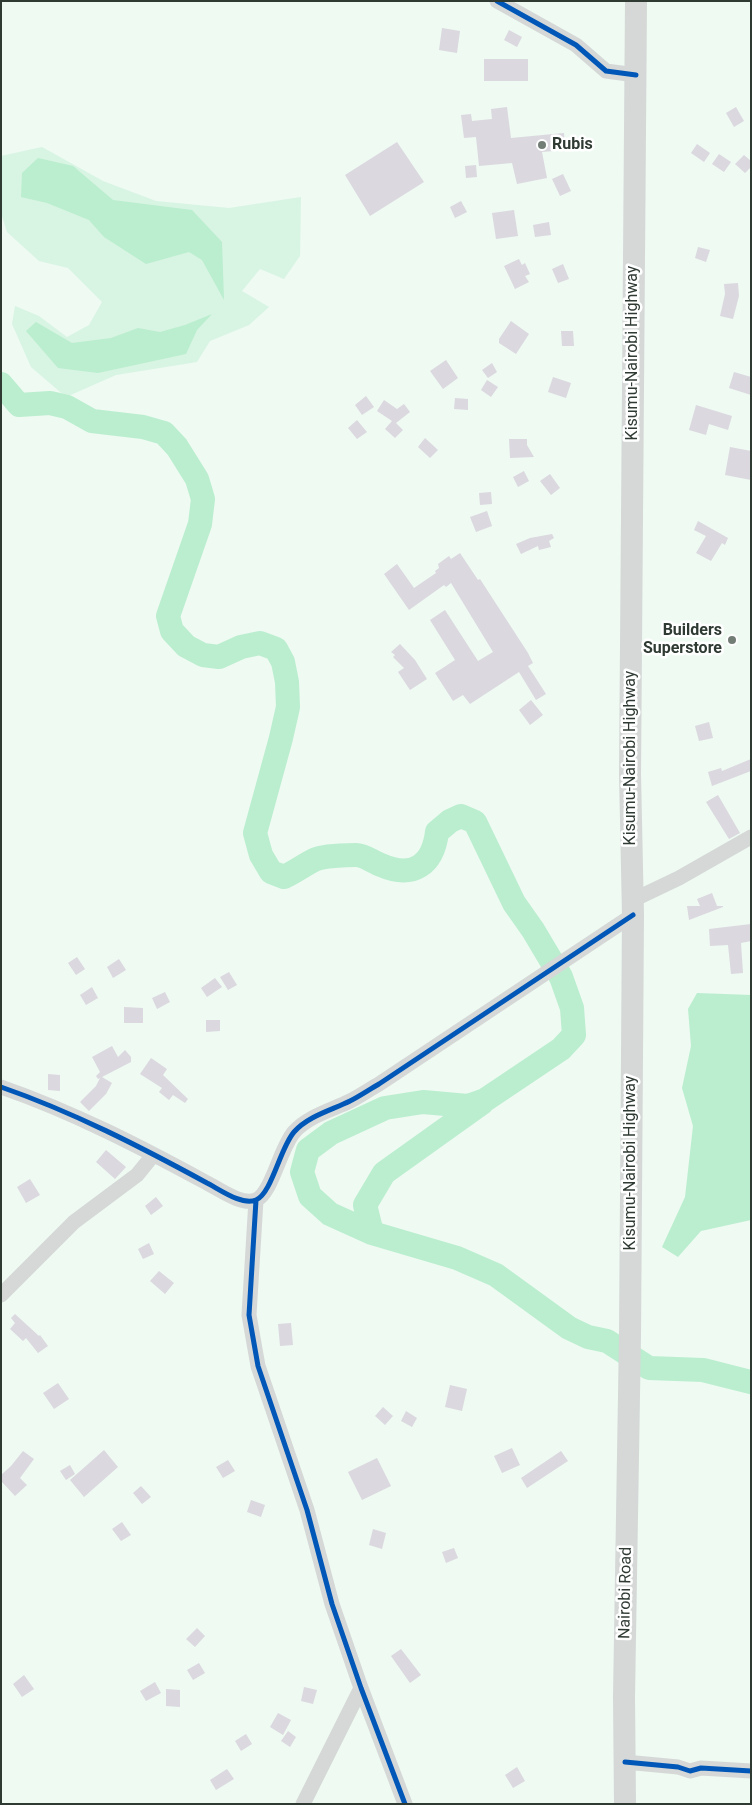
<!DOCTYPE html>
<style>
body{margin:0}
#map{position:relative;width:752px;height:1805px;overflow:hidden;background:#eefaf2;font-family:Roboto,sans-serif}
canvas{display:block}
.frame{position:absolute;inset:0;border:2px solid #2f3a33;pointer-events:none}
</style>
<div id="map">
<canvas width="752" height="1805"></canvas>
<div class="frame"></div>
</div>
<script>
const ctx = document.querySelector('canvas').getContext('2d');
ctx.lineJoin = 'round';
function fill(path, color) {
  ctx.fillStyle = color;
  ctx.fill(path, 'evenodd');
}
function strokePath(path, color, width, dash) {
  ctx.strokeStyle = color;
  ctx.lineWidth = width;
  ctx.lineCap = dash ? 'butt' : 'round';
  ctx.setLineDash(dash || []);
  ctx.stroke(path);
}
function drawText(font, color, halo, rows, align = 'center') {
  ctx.font = font + ' Roboto,sans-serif';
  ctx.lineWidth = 5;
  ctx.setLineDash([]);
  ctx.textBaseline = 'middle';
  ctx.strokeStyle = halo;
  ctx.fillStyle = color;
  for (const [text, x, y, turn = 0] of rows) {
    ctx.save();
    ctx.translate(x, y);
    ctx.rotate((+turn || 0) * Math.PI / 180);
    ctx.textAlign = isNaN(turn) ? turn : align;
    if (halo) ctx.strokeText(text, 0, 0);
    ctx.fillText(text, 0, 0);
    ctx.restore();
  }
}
fill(new Path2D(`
 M42,147L103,181L156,201L229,208L301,197L300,256L284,279L260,269L242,291L269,307L249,325L210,341L197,362L116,375L66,397L31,367L12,324L15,306L39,316L67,337L89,325L102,302L68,268L39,261L7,232L1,213V156Z`), '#d8f4e3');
fill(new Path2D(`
 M38,158L73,166L113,200L192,210L222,242L224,300L202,260L189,252L146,264L104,237L89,220L47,203L21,197L22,173Z
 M212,314L197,330L186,354L98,373L58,368L26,331L36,322L72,343L111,338L138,328L160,332L185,325Z
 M697,993L751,995V1220L701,1231L678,1257L662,1247L685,1197L693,1126L682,1088L691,1046L688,1009Z`), '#baeecf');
strokePath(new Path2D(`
 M1,384L19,405L50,403L67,407L92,421L143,427L164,433L177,447L197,479L203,499L200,524L168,616L172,631L186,646L203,655L219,657L241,647L260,643L276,649L283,662L287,682L288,707L281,738L255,833L261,855L271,872L284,877C295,872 304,865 314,860C322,856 346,855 356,855C364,855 373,862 381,865C413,879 433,865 437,832L450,821L461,816L475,822L514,903L533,930L561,977L572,1008L574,1035L561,1049L485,1100L468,1106L423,1102L385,1108L331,1133L308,1150L302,1172L310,1196L330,1214L372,1233L457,1258L496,1275L569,1328L588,1337L607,1341L649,1368L703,1370L751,1382
 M372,1233L365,1205L384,1173L482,1103`), '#baeecf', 24);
fill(new Path2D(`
 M442,28L460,31L457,53L439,50Z
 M509,30L522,37L517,47L504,40Z
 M484,59H528V81H484Z
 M507,107L511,138L564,133L565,150L542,152L547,178L517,184L512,163L479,166L476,137L464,138L461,115L471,114L472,121L492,119L491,109Z
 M736,107L744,121L734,127L726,113Z
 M397,142L424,182L370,216L345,175Z
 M697,144L710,153L704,162L691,153Z
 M719,154L731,162L724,172L712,164Z
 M744,155L751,161V167L745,173L735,164Z
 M476,165L477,177L466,178L465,166Z
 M563,174L571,191L560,196L552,179Z
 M461,201L467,212L455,218L450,207Z
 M514,210L518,236L496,239L492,213Z
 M549,222L551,235L535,237L533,225Z
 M698,247L710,250L706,262L695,258Z
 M519,259L522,265L525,263L530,274L525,276L529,282L515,289L504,266Z
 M563,264L569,279L558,283L552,269Z
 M738,283L739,296L733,319L720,316L725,294L724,284Z
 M511,321L529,334L516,354L499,343V339Z
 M561,331H573L574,346H562Z
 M446,360L458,378L443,389L430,371Z
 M492,363L497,372L488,378L482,370Z
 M734,372L751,377V395L729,388Z
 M553,377L571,383L566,398L548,392Z
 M487,380L498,387L491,397L481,390Z
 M366,396L374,407L362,415L355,405Z
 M455,398L468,399V410L454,409Z
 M384,400L397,409L404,404L410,412L396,423L403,430L395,438L385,429L392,421L377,411Z
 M696,405L732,416L728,430L709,424L706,435L689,430Z
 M357,420L367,432L357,439L348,428Z
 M425,438L438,450L430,458L418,447Z
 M509,439H527V445L534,457L510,458Z
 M730,447L751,451V480L725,475Z
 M524,471L529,481L518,487L513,477Z
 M550,474L560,488L551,495L540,481Z
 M491,492L492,504L480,505L479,493Z
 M487,511L492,526L476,532L470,517Z
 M698,521L728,538L725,545L722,543L711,561L696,553L706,536L694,530Z
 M552,534L554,538L549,541L551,547L539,550L538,546L521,554L516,544L530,538Z
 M460,553L478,580L480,579L528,653L533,663L528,666L546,694L536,700L519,672L470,704L463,695L453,701L435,673L455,660L430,620L445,610L478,661L493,652L451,583L446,587L444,585L409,610L384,574L397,564L414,588L436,573L435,571L439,568L438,564L449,556L451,559Z
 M400,644L415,660L427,679L410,690L398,672L404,668L393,657L395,655L391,652Z
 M531,700L543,715L530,725L519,710Z
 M709,722L713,738L699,741L695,726Z
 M751,759V771L712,786L708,772L721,768L722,771Z
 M718,795L740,833L729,839L706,802Z
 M712,893L717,906H723V907L689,920L687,906H700L697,899Z
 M751,924V941L741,943L743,973L731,974L728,945L710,946L709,929Z
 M77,957L85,969L76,975L68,963Z
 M119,959L126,970L113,978L107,967Z
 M229,972L237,985L228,990L220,977Z
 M215,978L222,987L207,997L201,988Z
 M92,987L98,998L86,1005L80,995Z
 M165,992L170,1002L157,1009L152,998Z
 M124,1007L143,1008V1023H124Z
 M206,1020H220V1031L206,1032Z
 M112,1046L118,1057L125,1050L131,1057V1062L102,1077L112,1083L106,1094L89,1111L80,1102L96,1086L100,1078L98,1079L96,1076L100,1072L92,1057Z
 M151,1058L167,1069L163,1075L188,1099L185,1103L173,1095L169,1100L159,1092L162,1088L140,1074Z
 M48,1074L60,1075V1091L48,1090Z
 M106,1150L126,1167L115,1179L96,1162Z
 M30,1179L40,1195L26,1203L17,1187Z
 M156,1197L163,1206L151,1215L145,1206Z
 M149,1243L154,1254L143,1259L138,1249Z
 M159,1271L174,1283L165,1294L150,1281Z
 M15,1314L39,1336L40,1335L48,1346L38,1353L26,1338L23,1341L10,1329L15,1323L11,1318Z
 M291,1323L293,1345L280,1346L278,1324Z
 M58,1383L69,1399L54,1409L43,1393Z
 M450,1385L467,1389L462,1411L445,1407Z
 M383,1407L393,1416L385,1425L375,1416Z
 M406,1411L417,1418L412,1427L401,1421Z
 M512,1448L520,1465L502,1473L494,1456Z
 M104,1450L118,1467L84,1497L70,1480Z
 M23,1451L34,1459L20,1478L27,1485L15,1496L1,1481V1475L11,1466Z
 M561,1451L568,1461L527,1488L521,1478Z
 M377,1458L391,1486L362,1500L348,1472Z
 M228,1460L235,1471L223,1478L216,1467Z
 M70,1465L75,1474L66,1480L60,1471Z
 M141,1486L151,1497L142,1504L133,1493Z
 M251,1500L265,1505L261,1517L247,1512Z
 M122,1522L131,1535L121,1541L112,1529Z
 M373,1529L386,1533L382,1549L369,1545Z
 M454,1548L458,1558L446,1563L442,1552Z
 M197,1628L205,1636L195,1647L186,1639Z
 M401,1649L421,1675L410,1683L391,1656Z
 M199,1663L205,1673L193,1680L187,1670Z
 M24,1675L34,1689L22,1697L13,1684Z
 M155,1682L161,1693L146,1701L140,1691Z
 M304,1687L317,1690L313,1704L301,1701Z
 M166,1689L180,1690V1707L166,1706Z
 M278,1713L291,1720L283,1735L270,1727Z
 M288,1731L296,1737L290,1747L281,1741Z
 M246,1734L252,1744L241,1751L235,1741Z
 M517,1767L525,1781L513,1788L505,1775Z
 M227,1769L234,1779L216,1790L210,1780Z`), '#dbd8df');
strokePath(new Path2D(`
 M497,1L576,45L606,71L636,75
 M633,900L679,878L751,837
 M1,1087C73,1112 141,1147 207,1183C219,1189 242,1206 256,1200C272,1193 280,1148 294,1132C308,1116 332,1110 350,1101C360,1096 370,1089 379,1084L633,915
 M256,1200L249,1315L258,1366L307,1510L332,1604L361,1688L405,1804
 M1,1295L74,1222L137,1175L150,1159
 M625,1762L678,1767L690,1771L701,1768L751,1771
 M303,1804L361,1688`), '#d5d8d7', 15);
strokePath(new Path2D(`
 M625,1804L624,1697L630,1335L633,915L630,774L636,1`), '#d5d8d7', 22);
strokePath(new Path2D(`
 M497,1L576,45L606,71L636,75
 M1,1087C73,1112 141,1147 207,1183C219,1189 242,1206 256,1200C272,1193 280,1148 294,1132C308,1116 332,1110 350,1101C360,1096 370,1089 379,1084L633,915
 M256,1200L249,1315L258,1366L307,1510L332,1604L361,1688L405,1804
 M625,1762L678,1767L690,1771L701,1768L751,1771`), '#0057b8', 5);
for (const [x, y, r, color] of [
 [542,145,5,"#727d76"],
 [732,640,5,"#727d76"]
]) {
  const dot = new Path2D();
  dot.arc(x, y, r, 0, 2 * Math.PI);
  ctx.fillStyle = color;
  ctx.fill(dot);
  strokePath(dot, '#fff', 2);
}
drawText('bold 16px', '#2f3a33', '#fff', [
 ["Rubis",552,145],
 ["Builders",722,631,"right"],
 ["Superstore",722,649,"right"]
], 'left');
drawText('16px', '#2f3a33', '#fff', [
 ["Kisumu-Nairobi Highway",633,353,-90],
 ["Kisumu-Nairobi Highway",631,758,-90],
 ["Kisumu-Nairobi Highway",631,1163,-90],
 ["Nairobi Road",626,1593,-89]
]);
</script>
